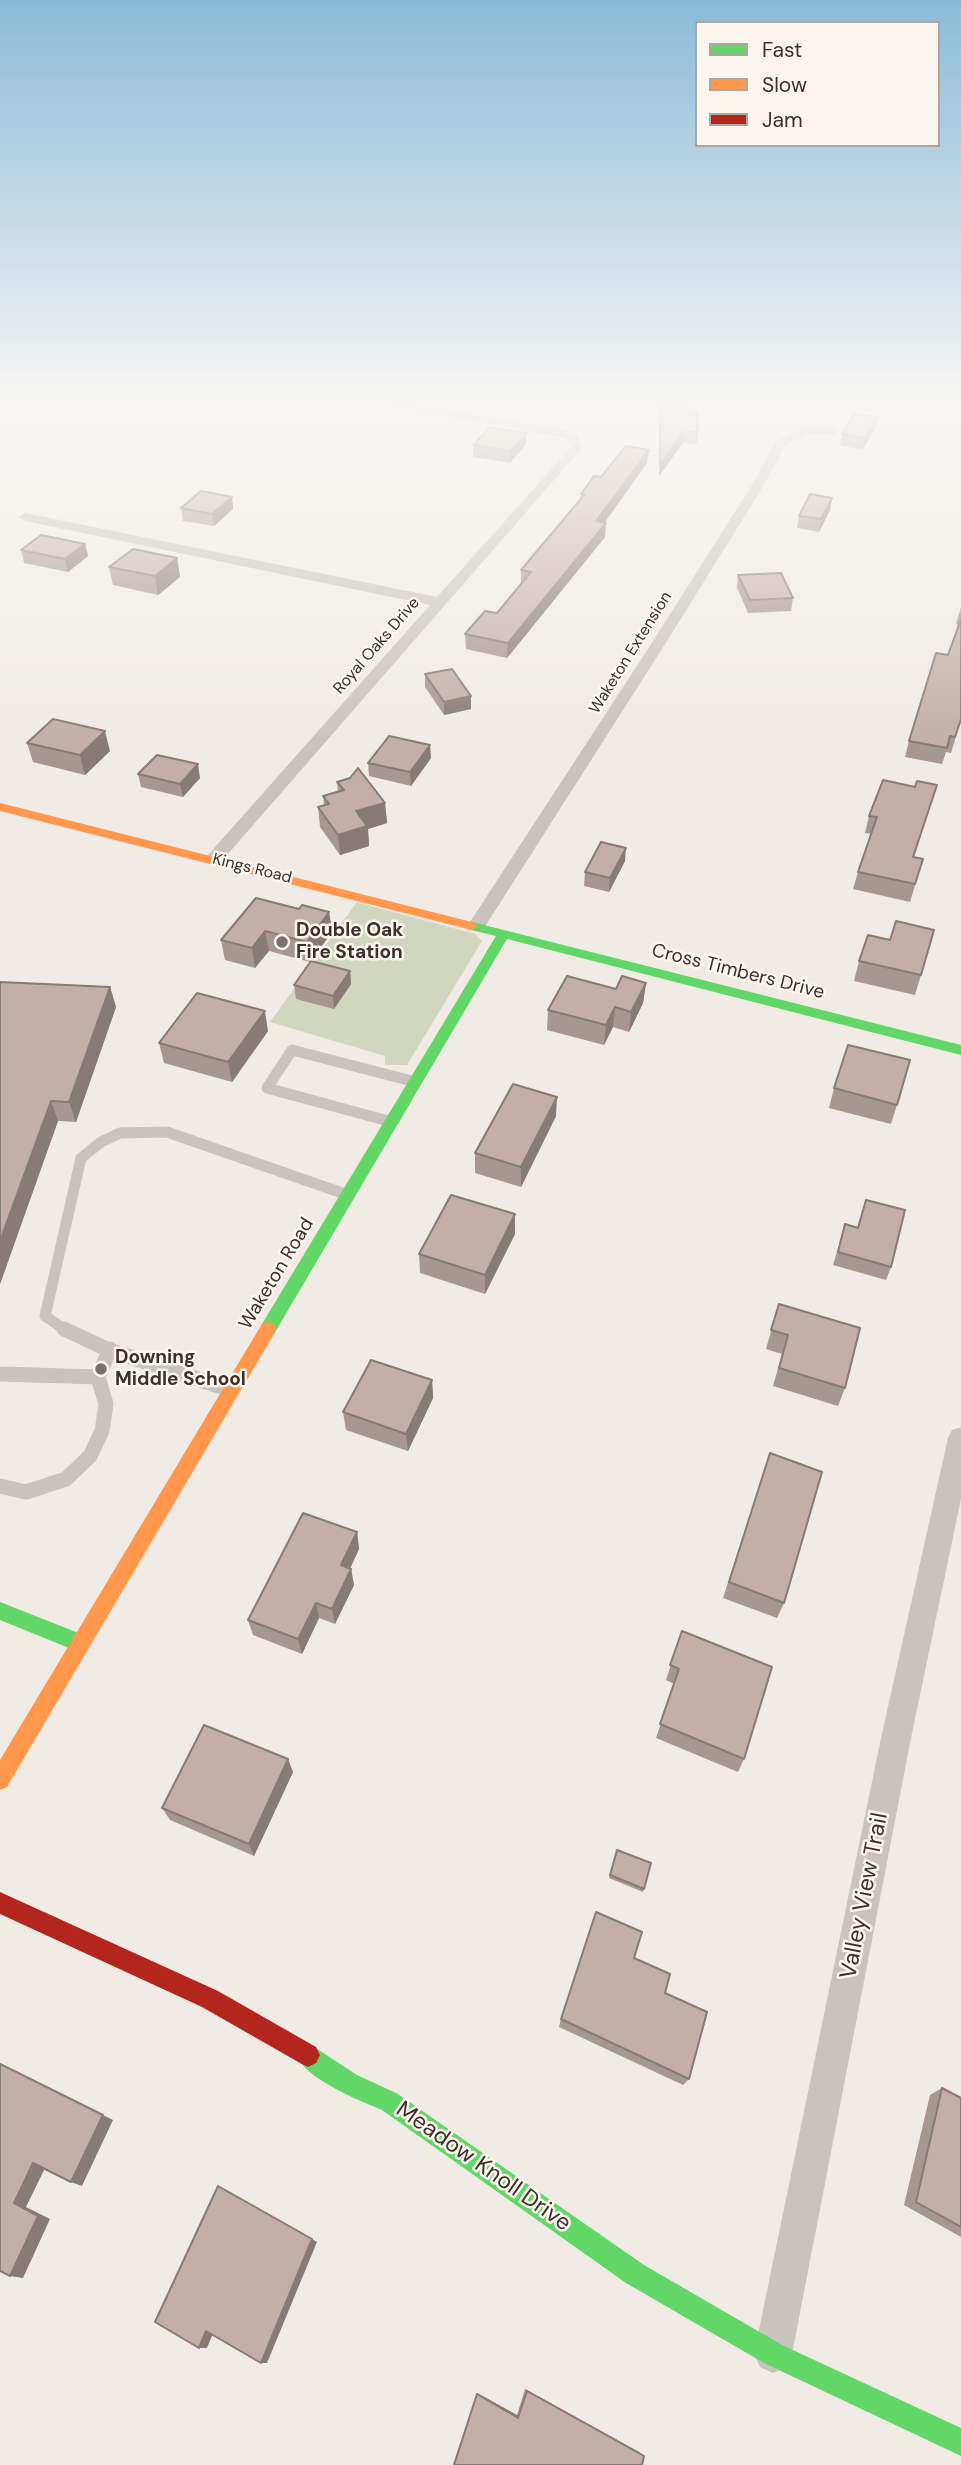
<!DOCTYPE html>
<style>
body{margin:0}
#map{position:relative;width:961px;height:2465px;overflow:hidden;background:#f0ebe5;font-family:"DM Sans",sans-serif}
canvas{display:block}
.legend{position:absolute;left:695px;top:21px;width:245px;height:126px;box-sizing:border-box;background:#fbf5ee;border:2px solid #aea6a0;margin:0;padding:9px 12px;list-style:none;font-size:21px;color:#3b302b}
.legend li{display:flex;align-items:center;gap:14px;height:35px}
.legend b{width:35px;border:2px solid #aea6a0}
</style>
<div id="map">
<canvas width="961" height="2465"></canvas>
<ul class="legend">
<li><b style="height:9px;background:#63d668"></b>Fast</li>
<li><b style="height:9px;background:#ff974d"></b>Slow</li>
<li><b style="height:9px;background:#b3261e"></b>Jam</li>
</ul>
</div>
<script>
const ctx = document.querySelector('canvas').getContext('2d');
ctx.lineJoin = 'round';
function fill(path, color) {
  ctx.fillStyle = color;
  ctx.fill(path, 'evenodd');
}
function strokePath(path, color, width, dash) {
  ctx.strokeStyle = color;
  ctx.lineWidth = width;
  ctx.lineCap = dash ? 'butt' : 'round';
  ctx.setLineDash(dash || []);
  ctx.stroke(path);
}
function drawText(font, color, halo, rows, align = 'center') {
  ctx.font = font + ' "DM Sans",sans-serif';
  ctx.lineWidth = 5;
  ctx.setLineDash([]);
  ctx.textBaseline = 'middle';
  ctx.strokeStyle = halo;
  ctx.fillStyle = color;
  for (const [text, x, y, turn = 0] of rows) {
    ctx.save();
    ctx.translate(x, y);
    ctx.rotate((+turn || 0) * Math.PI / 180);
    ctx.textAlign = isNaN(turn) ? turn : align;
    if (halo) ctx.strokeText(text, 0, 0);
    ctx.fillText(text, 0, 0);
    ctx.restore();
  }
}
fill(new Path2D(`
 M357,902L475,934L482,941L407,1065H385V1056L270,1022Z`), '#d1d6bf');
strokePath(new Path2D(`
 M392,1122L267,1088L292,1050L416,1082
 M67,1331L45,1316L81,1158L101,1142L120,1133L167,1132L348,1195`), '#c9c3be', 11);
strokePath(new Path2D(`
 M64,1329L109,1350L231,1390
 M0,1374L98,1377
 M0,1486L26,1492L66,1479L90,1456L102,1431L106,1404L98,1377L110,1349`), '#c9c3be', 15);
fill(new Path2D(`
 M350,399H379L571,431L577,435L582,448L220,863H208L205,859L208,855L430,605L25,521L18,517L25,513L437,597L570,448L566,438Z
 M804,427H833L839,431L833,435H806L786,444L764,485L667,641L486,925L484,929H470L468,925L653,641L752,485L775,442Z
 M961,1427V1499L911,1738L792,2354L786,2367L773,2373L760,2367L754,2354L881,1738L948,1438L952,1430Z`), '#c9c3be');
fill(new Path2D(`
 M472,922L961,1045V1055L507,939L274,1334L268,1336L262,1334L260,1329L262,1324L496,936L467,929L466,926Z
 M0,1602L86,1636L89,1643L86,1650L79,1652L0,1620Z
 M308,2043L357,2075L398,2094L644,2265L782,2345L961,2428V2456L764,2363L626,2283L382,2110C358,2100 306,2079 296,2055L300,2047Z`), '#63d668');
fill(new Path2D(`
 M0,803L472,922L478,926L472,930L0,811Z
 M268,1322L274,1324L276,1329L274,1334L7,1787L0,1790V1760L262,1324Z`), '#ff974d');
fill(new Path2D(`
 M0,1892L218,1991L316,2047L320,2055L316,2063L308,2067L300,2063L202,2007L0,1914Z`), '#b3261e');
fill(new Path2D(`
 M660,399L698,432L697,444L683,443L659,476Z
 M878,417L875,429L863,449L840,446L842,434Z
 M526,444L510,463L473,457V445Z
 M647,463L604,523L605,537L507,658L466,649L465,634L497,613L521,584V570L580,500L581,494L601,477Z
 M232,497L233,509L214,526L183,521L181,508Z
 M832,498L830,510L819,532L797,528L799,516Z
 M85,544L88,556L68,572L24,563L21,550Z
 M177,558L180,577L158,595L113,585L109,567Z
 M738,575L793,598L791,611L748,613L737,588Z
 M961,607V720L951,753L946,752L942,764L905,757L909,741L948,655L959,625L956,624Z
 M425,674L471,696V709L444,715L425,687Z
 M27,743L110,751L85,775L33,762Z
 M431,758L411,786L369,776L368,763Z
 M138,774L200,778L183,797L141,787Z
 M337,782L385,803L387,823L368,829L369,846L340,855L320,827L318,807L324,805L323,796L338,792Z
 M937,785L914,857L923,859L910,902L853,889L858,872L871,834L865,833L869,816L915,787Z
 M625,861L609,892L584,886L585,872Z
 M299,909L329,912L332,932L310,962L269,951L255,968L225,960L221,940Z
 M859,961L921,975L915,995L854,981Z
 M350,971L351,984L334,1009L296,999L294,985Z
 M0,982L110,987L116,1007L76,1122L58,1121L0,1284Z
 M646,983L643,1003L629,1032L613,1027L604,1045L547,1030L548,1010L616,989Z
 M268,1031L232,1082L164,1063L159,1043Z
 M834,1088L897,1105L891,1124L829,1108Z
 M556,1116L521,1187L475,1173V1153Z
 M866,1200L891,1267L886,1280L833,1265L845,1224L858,1227Z
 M515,1214V1234L485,1294L420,1273L419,1254Z
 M779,1304L845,1388L838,1406L773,1386L782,1354L766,1349Z
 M432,1380L433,1398L408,1451L346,1430L343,1412Z
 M770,1453L784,1603L777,1618L723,1598Z
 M357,1532L359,1549L350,1569H351L354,1585L335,1624L319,1618L302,1654L253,1635L248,1620Z
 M682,1631L744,1759L738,1772L656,1738L674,1684L666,1680Z
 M293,1772L254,1856L170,1820L162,1808Z
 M617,1850L651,1863L643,1892L609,1878Z
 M634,1958L665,1993L689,2079L683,2085L559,2027L561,2019Z
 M942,2088L961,2098V2237L904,2205L930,2095Z
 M525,2389L639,2452L453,2465L477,2393L517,2415Z`), '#a89690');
fill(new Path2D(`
 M878,417L875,429L863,449L865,438Z
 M684,431L683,443L659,476L660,464Z
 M527,433L526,444L510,463V451Z
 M649,450L647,463L595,536L596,521Z
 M232,497L233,509L214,526L212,514Z
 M832,498L830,510L819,532L821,519Z
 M606,523L605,537L507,658L508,643Z
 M85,544L88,556L68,572L65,559Z
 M177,558L180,577L158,595L155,576Z
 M471,696V709L444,715V702Z
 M105,731L110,751L85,775L80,755Z
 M430,745L431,758L411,786L410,772Z
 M198,764L200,778L183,797L180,784Z
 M385,803L387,823L368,829L369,846L340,855L338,835L356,811Z
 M626,848L625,861L609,892L610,878Z
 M329,912L332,932L310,962L307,942Z
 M265,931L269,951L255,968L252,948Z
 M350,971L351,984L334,1009L333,996Z
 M646,983L643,1003L629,1032L631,1012Z
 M110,987L116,1007L76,1122L69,1102Z
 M615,1007L613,1027L604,1045L606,1025Z
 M265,1011L268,1031L232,1082L228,1062Z
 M557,1097L556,1116L521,1187V1167Z
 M51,1101L58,1121L0,1284V1241Z
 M515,1214V1234L485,1294V1275Z
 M432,1380L433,1398L408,1451L406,1434Z
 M357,1532L359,1549L344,1581L341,1565Z
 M351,1569L354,1585L335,1624L332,1609Z
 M316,1603L319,1618L302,1654L298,1639Z
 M288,1759L293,1772L254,1856L249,1844Z
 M103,2115L113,2120L82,2186L71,2182Z
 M33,2163L45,2168L26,2207L50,2219L23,2278L10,2276L14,2203Z
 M312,2239L317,2242L267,2363H261Z
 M206,2331H214L207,2348H199Z
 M525,2389L639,2452L644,2456L527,2391Z
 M477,2393L517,2415L518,2418L477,2394Z`), '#887a75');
const building = new Path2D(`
 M660,399H662L697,413L698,432L684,431L660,464Z
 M854,414L878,417L865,438L842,434Z
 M490,427L527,433L510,451L473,445Z
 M626,446L649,450L596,521L606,523L508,643L465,634L485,611L497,613L531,572L521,570L585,494H581L594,476L601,477Z
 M201,491L232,497L212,514L181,508Z
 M810,494L832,498L821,519L799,516Z
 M41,535L85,544L65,559L21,550Z
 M133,549L177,558L155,576L109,567Z
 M781,573L793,598L750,600L738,575Z
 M961,619V719L955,737L950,736L947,748L909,741L936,653L948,655Z
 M452,669L471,696L444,702L425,674Z
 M53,719L105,731L80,755L27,743Z
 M389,736L430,745L410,772L368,763Z
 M157,755L198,764L180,784L138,774Z
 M358,768L385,803L356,811L367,826L338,835L318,807L329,804L323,796L344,790L337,782L350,778Z
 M883,780L915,787L917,781L937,785L913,857L923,859L915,884L858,872L877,817L869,816Z
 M601,842L626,848L610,878L585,872Z
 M256,898L299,909L302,905L329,912L307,942L265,931L252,948L221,940Z
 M896,921L934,930L921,975L859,961L868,935L890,940Z
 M311,961L350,971L333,996L294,985Z
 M567,976L616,989L622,976L646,983L631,1012L615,1007L606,1025L548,1010Z
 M0,982L110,987L69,1102L51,1101L0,1241Z
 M197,993L265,1011L228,1062L159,1043Z
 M848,1045L910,1060L897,1105L834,1088Z
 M513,1084L557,1097L521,1167L475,1153Z
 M451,1195L515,1214L485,1275L419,1254Z
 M866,1200L905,1210L891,1267L838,1252L845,1224L858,1228Z
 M779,1304L860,1328L845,1388L779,1368L788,1335L771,1330Z
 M371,1360L432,1380L406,1434L343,1412Z
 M770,1453L822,1472L784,1603L729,1582Z
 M303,1513L357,1532L341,1565L351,1569L332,1609L316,1603L298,1639L248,1620Z
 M682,1631L772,1667L744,1759L660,1724L679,1669L670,1665Z
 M204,1725L288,1759L249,1844L162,1808Z
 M617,1850L651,1863L644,1889L610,1875Z
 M596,1912L642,1932L634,1958L670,1974L665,1993L707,2012L689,2079L561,2019Z
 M0,2064L103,2115L71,2182L33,2163L14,2203L38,2216L10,2276L0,2271Z
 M942,2088L961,2098V2227L916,2202Z
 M218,2186L312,2239L261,2363L206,2331L199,2348L155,2322Z
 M527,2391L644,2456L642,2465H454L477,2394L518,2418Z`);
fill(building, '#c3afa7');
strokePath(building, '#887a75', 2);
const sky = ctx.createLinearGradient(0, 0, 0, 744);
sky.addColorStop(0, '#8bbad8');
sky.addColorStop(0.54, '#f8f6f3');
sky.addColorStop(1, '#f8f6f300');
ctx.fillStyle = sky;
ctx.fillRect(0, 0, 961, 744);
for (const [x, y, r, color] of [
 [282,942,7,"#7a716c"],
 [101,1369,7,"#7a716c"]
]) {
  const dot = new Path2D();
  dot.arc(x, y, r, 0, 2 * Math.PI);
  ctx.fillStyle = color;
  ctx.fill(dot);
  strokePath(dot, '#fbf5ee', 2.5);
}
drawText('16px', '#3b302b', '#fbf5ee', [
 ["Royal Oaks Drive",377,646,-49],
 ["Waketon Extension",631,653,-58],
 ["Kings Road",252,869,14]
]);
drawText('bold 19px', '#3b302b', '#fbf5ee', [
 ["Double Oak",296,931],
 ["Fire Station",296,953],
 ["Downing",115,1358],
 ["Middle School",115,1380]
], 'left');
drawText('19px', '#3b302b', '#fbf5ee', [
 ["Cross Timbers Drive",738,972,14],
 ["Waketon Road",277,1274,-59]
]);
drawText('23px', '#3b302b', '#fbf5ee', [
 ["Valley View Trail",865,1896,-79],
 ["Meadow Knoll Drive",483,2167,35]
]);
</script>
